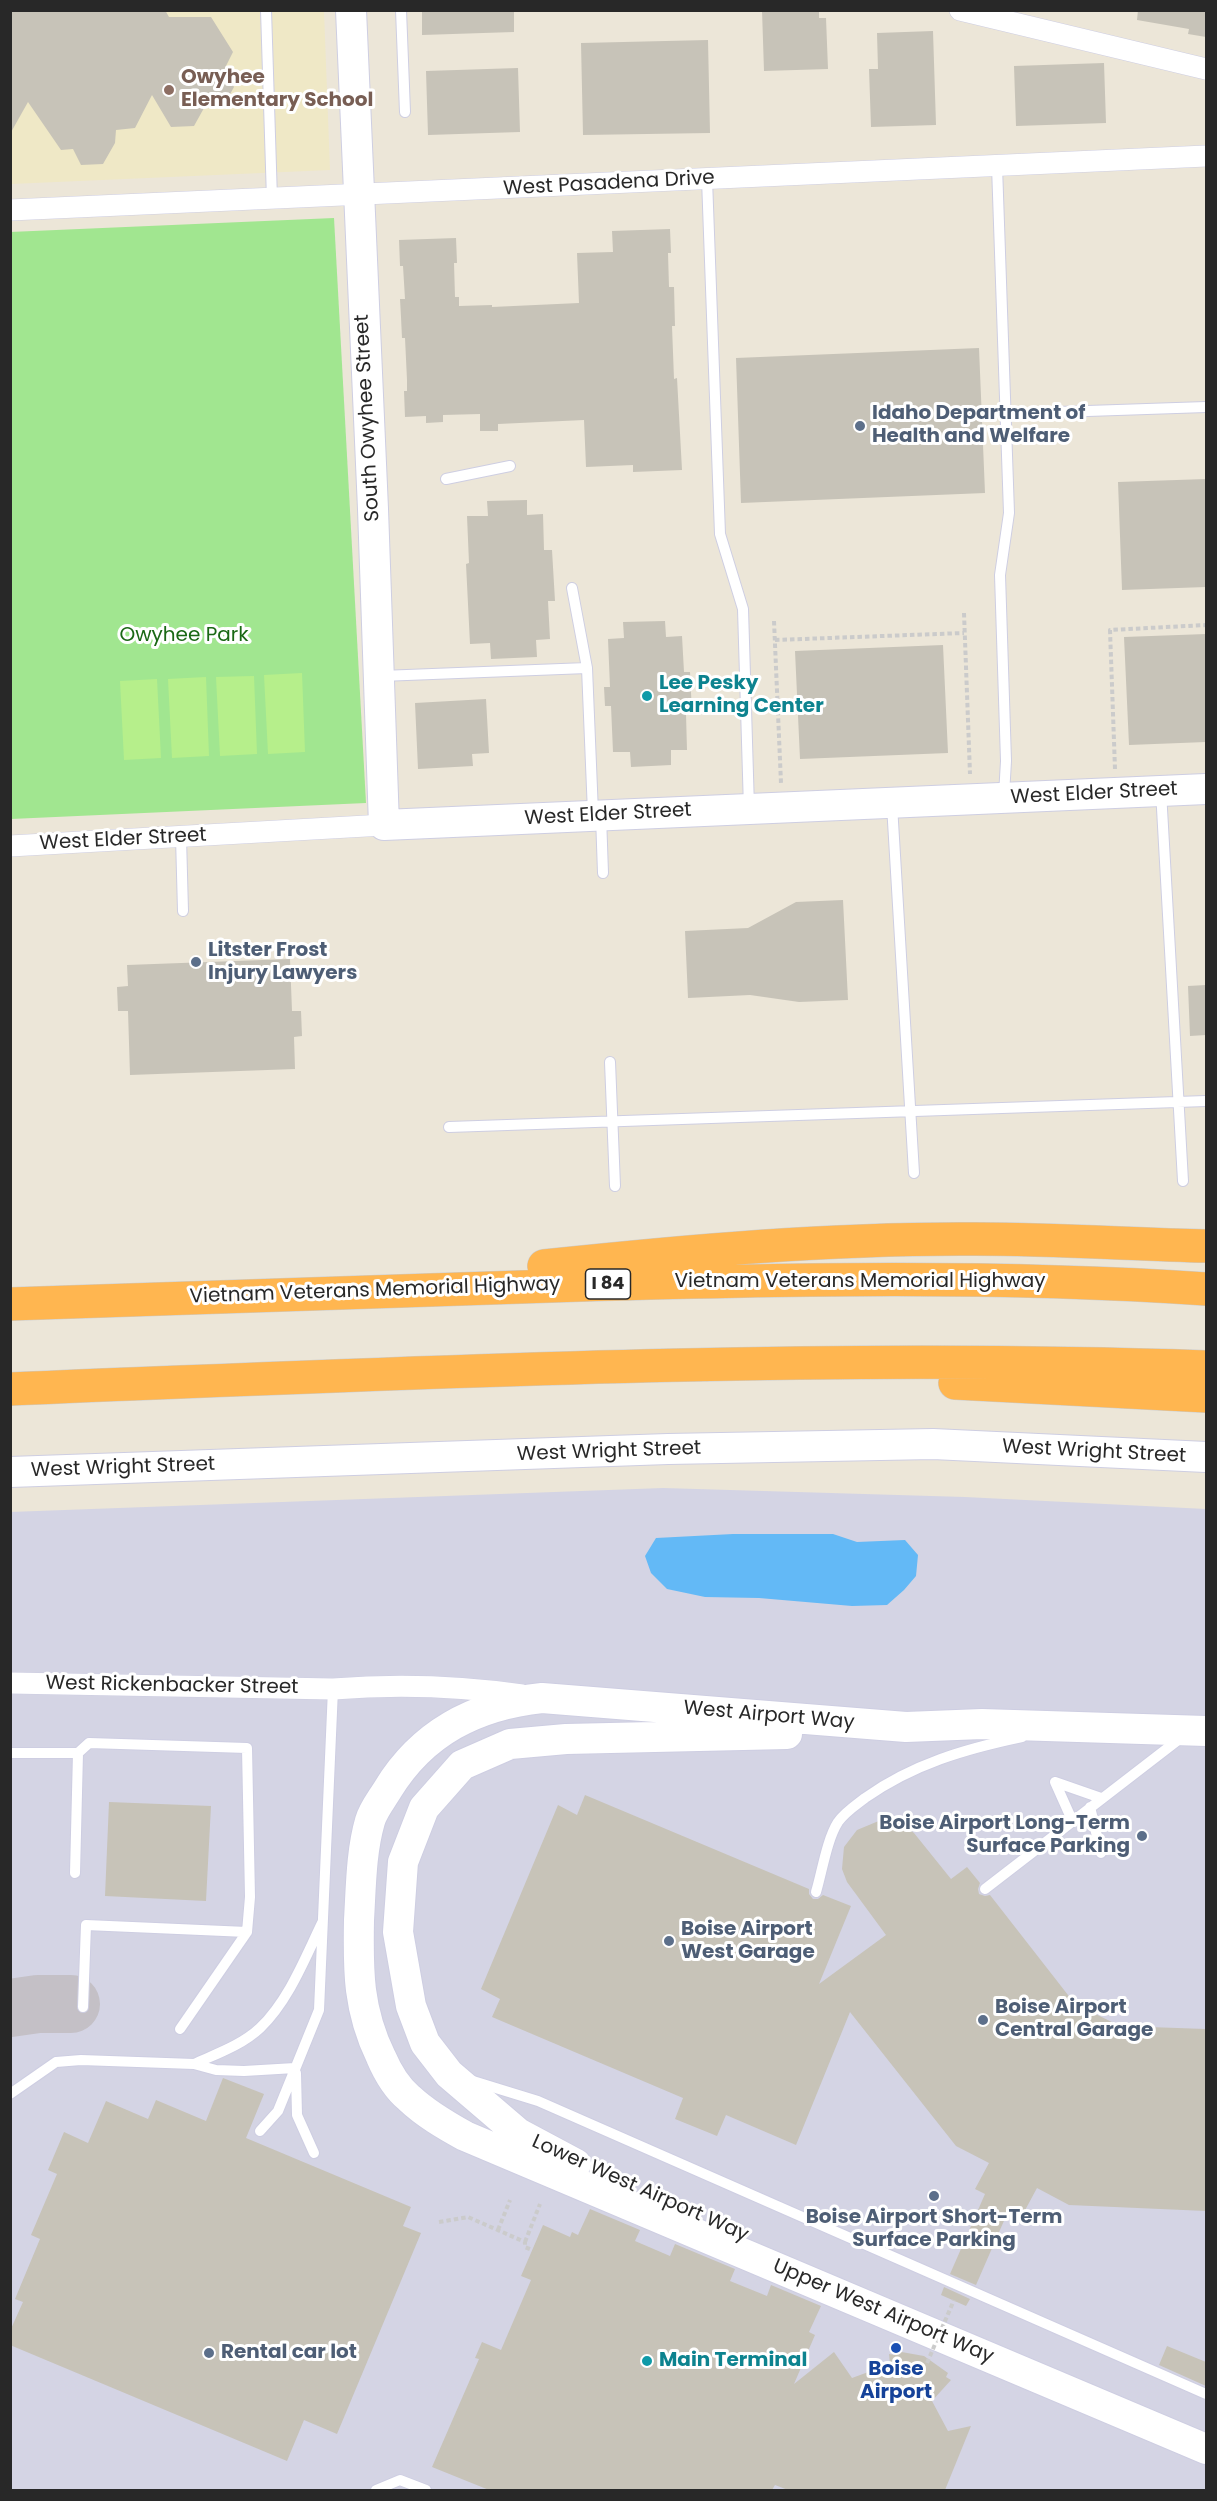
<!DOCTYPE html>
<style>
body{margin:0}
#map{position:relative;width:1217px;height:2501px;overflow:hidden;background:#ece6d8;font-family:Poppins,sans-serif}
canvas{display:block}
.frame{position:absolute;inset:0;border:12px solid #282828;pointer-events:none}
</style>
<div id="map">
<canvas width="1217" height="2501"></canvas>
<div class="frame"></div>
</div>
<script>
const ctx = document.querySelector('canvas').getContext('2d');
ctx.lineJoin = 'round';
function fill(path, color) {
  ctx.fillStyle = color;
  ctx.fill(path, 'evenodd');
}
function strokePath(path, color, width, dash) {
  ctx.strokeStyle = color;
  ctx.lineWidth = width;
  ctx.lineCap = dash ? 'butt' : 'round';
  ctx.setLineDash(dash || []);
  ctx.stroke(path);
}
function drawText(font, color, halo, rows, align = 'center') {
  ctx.font = font + ' Poppins,sans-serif';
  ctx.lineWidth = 6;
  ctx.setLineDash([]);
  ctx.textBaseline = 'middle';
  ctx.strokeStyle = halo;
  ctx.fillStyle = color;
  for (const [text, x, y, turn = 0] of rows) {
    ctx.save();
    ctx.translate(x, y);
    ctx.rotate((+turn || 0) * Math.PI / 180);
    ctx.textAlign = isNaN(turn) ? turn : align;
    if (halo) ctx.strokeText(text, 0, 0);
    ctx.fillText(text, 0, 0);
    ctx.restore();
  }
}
fill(new Path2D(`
 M10,11H324L330,170L11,184Z`), '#efe8c6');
fill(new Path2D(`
 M663,1488L965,1497L1206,1509V2490H11L10,1512Z`), '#d4d4e4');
fill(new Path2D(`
 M334,218L366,803L11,819L10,232Z`), '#a1e690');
fill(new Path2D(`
 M302,673L305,752L268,754L264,675Z
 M254,676L257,754L220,756L216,677Z
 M206,677L209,756L172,758L168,679Z
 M157,679L161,758L124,760L120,681Z`), '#b6ef8b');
fill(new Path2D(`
 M733,1534H833L857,1542L905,1540L918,1555L916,1576L904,1590L887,1605L852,1606L759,1598L705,1597L667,1589L651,1573L645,1556L656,1538Z`), '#63b9f6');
strokePath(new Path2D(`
 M10,2008L38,2004H71`), '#c4c0c6', 58);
fill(new Path2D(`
 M10,10H165L169,17H211L233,52L224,70L234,87L223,107L204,108L194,126L171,127L152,95L135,128L116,130L115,143L103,164L81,165L73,149L61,150L28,102L10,134Z
 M422,10H514V32L422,35Z
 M762,10H819V18H826L828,69L764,71Z
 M1138,10H1206V37L1188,34L1189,29L1137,20Z
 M933,31L936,125L871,127L869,69H878L877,33Z
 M708,40L710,133L583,135L581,43Z
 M1104,63L1106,123L1016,126L1014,66Z
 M518,68L520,132L428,135L426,71Z
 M670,229L671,253H668L669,287H674L675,326H672L674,379L677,378L682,470L633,472V465L586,467L584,420L498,424V431H480V414L443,415V422L426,423V416L405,417L404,391H407V380L405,338H402L401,317L400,299H405L403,266H400L399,240L456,238L457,263H454L455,297H459V306L492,305V307L579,303L577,253L613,252L612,231Z
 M979,348L985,493L741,503L736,358Z
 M1206,479V587L1122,590L1118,482Z
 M527,500V515L543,514L544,550H552L555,601H548L550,639L536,640L537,657L491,659L490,643L470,644L466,564L469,563L467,516H488L487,501Z
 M665,621L666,637L682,636L684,672H690L692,713L686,714L687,750H671V765L631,767L630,752H613L611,706H605L604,687H610L608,639L624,638L623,622Z
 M1206,634V742L1129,745L1124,637Z
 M943,645L948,753L800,759L795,651Z
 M486,699L489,753L472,754L473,766L418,769L415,703Z
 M843,900L848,1000L799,1002L750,995L688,998L685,931L748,928L796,902Z
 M290,959L292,1011H301L302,1036L294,1037L295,1069L130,1075L128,1011H118L117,987L128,986L127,965Z
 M1206,985V1035L1190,1036L1188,986Z
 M585,1795L809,1889V1894L813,1899H818L823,1895L851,1906L819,1984L886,1935L847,1882L842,1869L844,1847L857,1830L881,1820L903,1825L914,1833L951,1879L967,1867L980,1883L978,1889L979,1894L985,1896L990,1895L1075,2004L1120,2026L1206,2029V2211L1069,2205L1037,2188L1023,2214L1010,2207L976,2285L950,2274L985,2194L975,2189L989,2163L956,2146L850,2012L796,2145L726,2115L717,2136L675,2119L683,2098L492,2017L500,1999L481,1989L558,1805L577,1815Z
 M109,1802L211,1806L206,1901L105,1896Z
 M223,2078L264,2094L246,2138L411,2207L403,2226L421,2233L337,2434L304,2420L287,2461L10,2345V2331L23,2302L15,2299L40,2239L31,2235L57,2174L48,2170L64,2132L88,2143L106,2101L148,2119L156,2100L206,2121Z
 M590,2209L640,2230L635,2241L670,2256L675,2244L735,2269L730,2281L767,2296L771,2285L821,2306L809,2332L815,2335L794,2384L834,2352L852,2378L890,2364L889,2354L895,2355L896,2351L924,2356L948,2373L946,2377L951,2380L932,2401L948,2431L971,2426L945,2490H788L775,2485L772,2490H489L432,2467L479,2359L475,2358L482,2342L501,2350L531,2280L521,2276L543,2225L570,2237L572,2232L578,2235Z
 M944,2287L970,2299L966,2306L941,2295Z
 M1167,2346L1206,2362V2386L1159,2365Z`), '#c7c3b8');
const lane = new Path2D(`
 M266,10L272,199
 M401,10L405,112
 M997,166L1009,513L1000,575L1006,761L1004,795
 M707,179L720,534L743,609L749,808
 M1058,412L1206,407
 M446,479L510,466
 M572,588L587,668L593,813
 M381,676L587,668
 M1161,791L1183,1181
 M892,805L914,1173
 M601,816L603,873
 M181,837L183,911
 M610,1062L615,1186
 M449,1127L1206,1101
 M10,1753H78L89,1743L247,1748L250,1897L247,1932L180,2029
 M1055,1782L1101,1798
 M1055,1782L1072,1820
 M1090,1807L1101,1853
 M75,1873L78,1753
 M985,1889L1182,1737
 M816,1892C822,1872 827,1839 838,1822C845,1812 856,1805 865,1798C913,1764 965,1749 1022,1737
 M83,2007L86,1925L247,1932
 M194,2064C216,2054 242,2045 260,2028C289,2000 305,1958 322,1923
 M296,2073L297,2115L314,2153
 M473,2081L538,2101L1206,2394
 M10,2094L56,2062L81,2060L194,2064L216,2070L244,2071L295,2068
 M260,2131L278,2111L319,2010L333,1689
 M376,2490L400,2480L426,2490`);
const street = new Path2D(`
 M960,10L1206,69
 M10,210L1206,156
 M10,846L384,825
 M10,1683L333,1689C396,1684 460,1686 522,1695`);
const secondary = new Path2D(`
 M351,10L373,509L384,825L1206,789
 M10,1472L668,1449L933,1444L1206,1457
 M1206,1731L982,1724L906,1727L542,1698C476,1705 423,1732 388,1789C382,1799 373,1810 370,1821C361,1852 361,1887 359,1920C358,1971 358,2010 381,2057C387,2071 397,2088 409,2098C426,2114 445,2125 465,2136L1206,2449
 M576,2164L518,2133L449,2074L425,2043L411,2006L398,1932L403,1862L424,1808L462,1765L510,1744L566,1739L787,1734`);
const highway = new Path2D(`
 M544,1266C687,1251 831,1238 975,1239C1052,1239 1129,1244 1206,1246
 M10,1304C201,1296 391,1290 581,1285C790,1279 999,1275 1206,1289
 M955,1383L1206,1396
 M10,1389C409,1373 808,1353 1206,1367`);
strokePath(lane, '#cecee2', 12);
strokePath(street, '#cecee2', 22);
strokePath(secondary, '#cecee2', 32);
strokePath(highway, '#cbcbcb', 34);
strokePath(new Path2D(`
 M964,613L970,774
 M774,621L781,783
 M775,640L964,633
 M1115,769L1110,630L1206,625
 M439,2222L468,2217L525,2242V2247L532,2250
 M498,2230L510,2200
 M525,2242L540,2204`), '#cbcbcb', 4, [4.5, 3]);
strokePath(lane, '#fff', 10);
strokePath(street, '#fff', 21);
strokePath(secondary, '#fff', 30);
strokePath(highway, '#ffb650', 33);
strokePath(new Path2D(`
 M927,2363L954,2300`), '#cbcbcb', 4, [4.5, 3]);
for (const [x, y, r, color] of [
 [169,90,6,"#8d6e63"],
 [860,426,6,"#5c6f8a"],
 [647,696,6,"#0f9aa8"],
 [196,962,6,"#5c6f8a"],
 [1142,1836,6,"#5c6f8a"],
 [669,1941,6,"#5c6f8a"],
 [983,2020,6,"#5c6f8a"],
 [934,2196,6,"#5c6f8a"],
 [896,2348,6,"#1a4fb4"],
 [209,2353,6,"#5c6f8a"],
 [647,2361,6,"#0f9aa8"]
]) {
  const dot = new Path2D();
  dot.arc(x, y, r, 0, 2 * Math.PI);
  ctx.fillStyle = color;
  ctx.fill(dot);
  strokePath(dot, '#fff', 2);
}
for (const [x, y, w] of [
 [608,1284,45]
]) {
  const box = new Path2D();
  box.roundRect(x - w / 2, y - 15, w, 30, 4.5);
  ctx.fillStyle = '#fff';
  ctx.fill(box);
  strokePath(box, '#282828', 1.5);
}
drawText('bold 18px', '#282828', null, [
 ["I 84",608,1284]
]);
drawText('bold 20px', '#785e54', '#fff', [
 ["Owyhee",181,78],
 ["Elementary School",181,101]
], 'left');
drawText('20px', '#282828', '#fff', [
 ["West Pasadena Drive",609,184,-3],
 ["South Owyhee Street",368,418,-93],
 ["West Elder Street",1094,794,-3],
 ["West Elder Street",608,815,-3],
 ["West Elder Street",123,840,-3],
 ["Vietnam Veterans Memorial Highway",860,1282],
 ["Vietnam Veterans Memorial Highway",375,1291,-2],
 ["West Wright Street",609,1452,-2],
 ["West Wright Street",1094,1452,3],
 ["West Wright Street",123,1468,-2],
 ["West Rickenbacker Street",172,1686,1],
 ["West Airport Way",769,1716,5],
 ["Lower West Airport Way",640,2189,24],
 ["Upper West Airport Way",883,2312,23]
]);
drawText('bold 20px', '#4e5e75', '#fff', [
 ["Idaho Department of",872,414],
 ["Health and Welfare",872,437],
 ["Litster Frost",208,951],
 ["Injury Lawyers",208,974],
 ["Boise Airport Long-Term",1130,1824,"right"],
 ["Surface Parking",1130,1847,"right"],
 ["Boise Airport",681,1930],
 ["West Garage",681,1953],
 ["Boise Airport",995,2008],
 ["Central Garage",995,2031],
 ["Boise Airport Short-Term",934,2218,"center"],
 ["Surface Parking",934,2241,"center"],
 ["Rental car lot",221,2353]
], 'left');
drawText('20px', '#1a6815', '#fff', [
 ["Owyhee Park",184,636]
]);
drawText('bold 20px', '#0d838f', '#fff', [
 ["Lee Pesky",659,684],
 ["Learning Center",659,707],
 ["Main Terminal",659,2361]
], 'left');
drawText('bold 20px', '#164399', '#fff', [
 ["Boise",896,2370],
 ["Airport",896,2393]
]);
</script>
